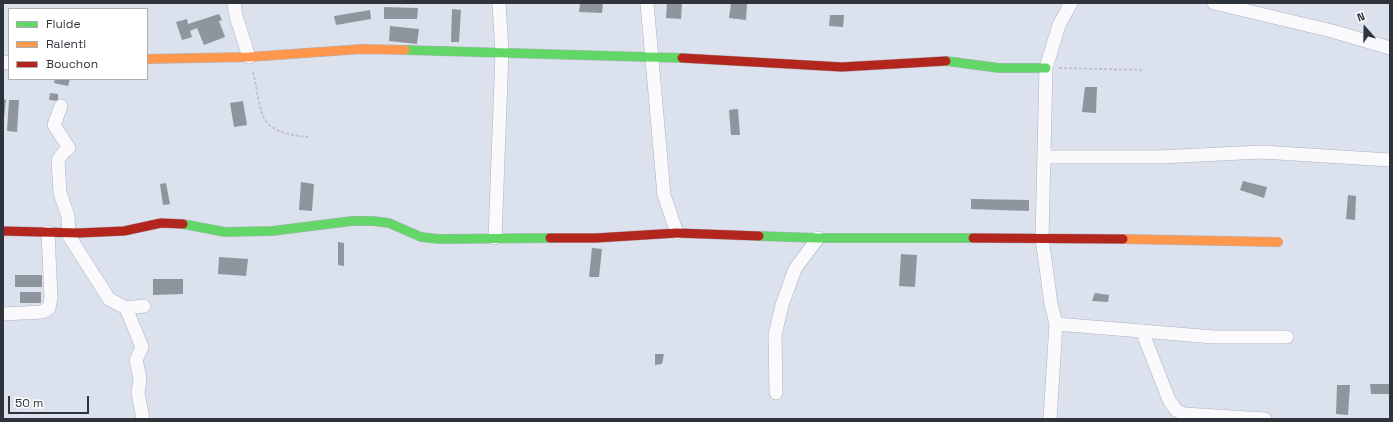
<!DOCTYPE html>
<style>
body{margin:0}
#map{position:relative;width:1393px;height:422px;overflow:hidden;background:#dbe1ed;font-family:"Space Grotesk",sans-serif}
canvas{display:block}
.frame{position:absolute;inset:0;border:4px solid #2f343c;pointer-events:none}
.legend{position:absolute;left:8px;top:8px;width:140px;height:72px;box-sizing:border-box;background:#fff;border:1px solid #acaeb1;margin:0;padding:5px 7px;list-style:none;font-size:12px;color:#2f343c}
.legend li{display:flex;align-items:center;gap:8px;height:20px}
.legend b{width:20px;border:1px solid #acaeb1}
.north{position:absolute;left:1345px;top:8px;width:40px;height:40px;-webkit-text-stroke:3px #fff;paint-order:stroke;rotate:340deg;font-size:11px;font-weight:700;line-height:16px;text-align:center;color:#2f343c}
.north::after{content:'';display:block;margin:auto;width:14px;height:18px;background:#2f343c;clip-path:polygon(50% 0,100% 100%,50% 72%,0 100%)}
.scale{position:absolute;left:8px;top:396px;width:81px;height:18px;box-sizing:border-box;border:2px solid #2f343c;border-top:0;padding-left:5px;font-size:12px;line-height:14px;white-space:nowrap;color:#2f343c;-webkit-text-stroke:3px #fff;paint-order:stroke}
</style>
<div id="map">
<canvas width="1393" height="422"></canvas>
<div class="frame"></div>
<ul class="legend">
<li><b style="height:5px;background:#63d668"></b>Fluide</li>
<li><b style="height:5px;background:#ff974d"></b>Ralenti</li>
<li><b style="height:5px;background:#b3261e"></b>Bouchon</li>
</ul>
<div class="north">N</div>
<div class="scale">50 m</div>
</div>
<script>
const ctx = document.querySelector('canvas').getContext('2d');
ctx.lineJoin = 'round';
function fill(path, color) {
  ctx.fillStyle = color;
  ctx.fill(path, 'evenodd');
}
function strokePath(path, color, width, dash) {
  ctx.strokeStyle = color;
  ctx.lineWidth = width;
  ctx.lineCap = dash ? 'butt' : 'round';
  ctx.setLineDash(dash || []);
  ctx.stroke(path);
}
fill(new Path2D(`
 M587,3H603L602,13L579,12L580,4Z
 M667,3H682L681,19L666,18Z
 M731,3L747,4L746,20L729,18Z
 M384,7L418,8L417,19H384Z
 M452,9L461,10L459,42H451Z
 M370,10L371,19L336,25L334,16Z
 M219,14L222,20L219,21L225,37L204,45L197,28L190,31L192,37L182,40L176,22L187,19L188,24Z
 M830,15H844L843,27L829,26Z
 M390,26L419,29L417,44L389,41Z
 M55,79H70L68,86L54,83Z
 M1085,87H1097L1096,113L1082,112Z
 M50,93L58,94V101L49,100Z
 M3,99L6,100L4,117H3Z
 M9,100H19L17,132L7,131Z
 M243,101L247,125L234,127L230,103Z
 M738,109L740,135H731L729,110Z
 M1243,181L1267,187L1264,198L1240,190Z
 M301,182L314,184L312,211L299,210Z
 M166,183L170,204L163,205L160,184Z
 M1348,195L1356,196L1355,220L1346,219Z
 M971,199L1029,200V211L971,209Z
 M338,242L344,243V266L338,265Z
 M592,248L602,249L599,277H589Z
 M901,254L917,255L915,287L899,286Z
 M219,257L248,259L246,276L218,274Z
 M15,275H42V287H15Z
 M153,279H183V294L153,295Z
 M20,292H41V303H20Z
 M1095,293L1109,295L1108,302L1092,301Z
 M655,354H664L662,364L655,365Z
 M1370,384H1390V394H1371Z
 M1337,385H1350L1348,415L1336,414Z`), '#8e959c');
const street = new Path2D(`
 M234,3L236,16L249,57
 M647,3L664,195L677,233
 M1214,3L1332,31L1390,48
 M3,62L9,63
 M61,106L54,125L69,148L63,153L58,160L60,193L68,216L69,236L109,299L126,308L144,306
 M1044,157H1159L1262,152L1390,160
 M495,238L502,52L499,3
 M126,308L142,347L136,360L140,378L138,393L143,419
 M3,314L42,312L49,308L51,298L48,232
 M1056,324L1214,337H1287
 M1142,331L1169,400L1176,410L1184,414L1265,419
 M776,393L775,335L782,305L795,269L818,238
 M1050,419L1056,324L1051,304L1042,238L1046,68L1059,25L1071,3`);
const fast = new Path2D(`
 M405,50L682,58
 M946,61L999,68H1046
 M183,224L225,232L272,231L352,221H373L389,223L421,237L439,239L550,238
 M759,236L818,238H973`);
const slow = new Path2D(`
 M147,59L249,57L362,49L405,50
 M1123,239L1278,242`);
const jam = new Path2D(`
 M682,58L842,67L946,61
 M3,231L79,233L124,231L161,223L183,224
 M550,238H596L677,233L759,236
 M973,238L1123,239`);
strokePath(street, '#aeb3bd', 14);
strokePath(fast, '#aeb3bd', 10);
strokePath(slow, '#aeb3bd', 10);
strokePath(jam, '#aeb3bd', 10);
strokePath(new Path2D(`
 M1059,68L1143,70
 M253,72C263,116 256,132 308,137`), '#c0c4c8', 2, [3, 2]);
strokePath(street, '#fafafc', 13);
strokePath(fast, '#63d668', 9);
strokePath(slow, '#ff974d', 9);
strokePath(jam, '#b3261e', 9);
</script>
